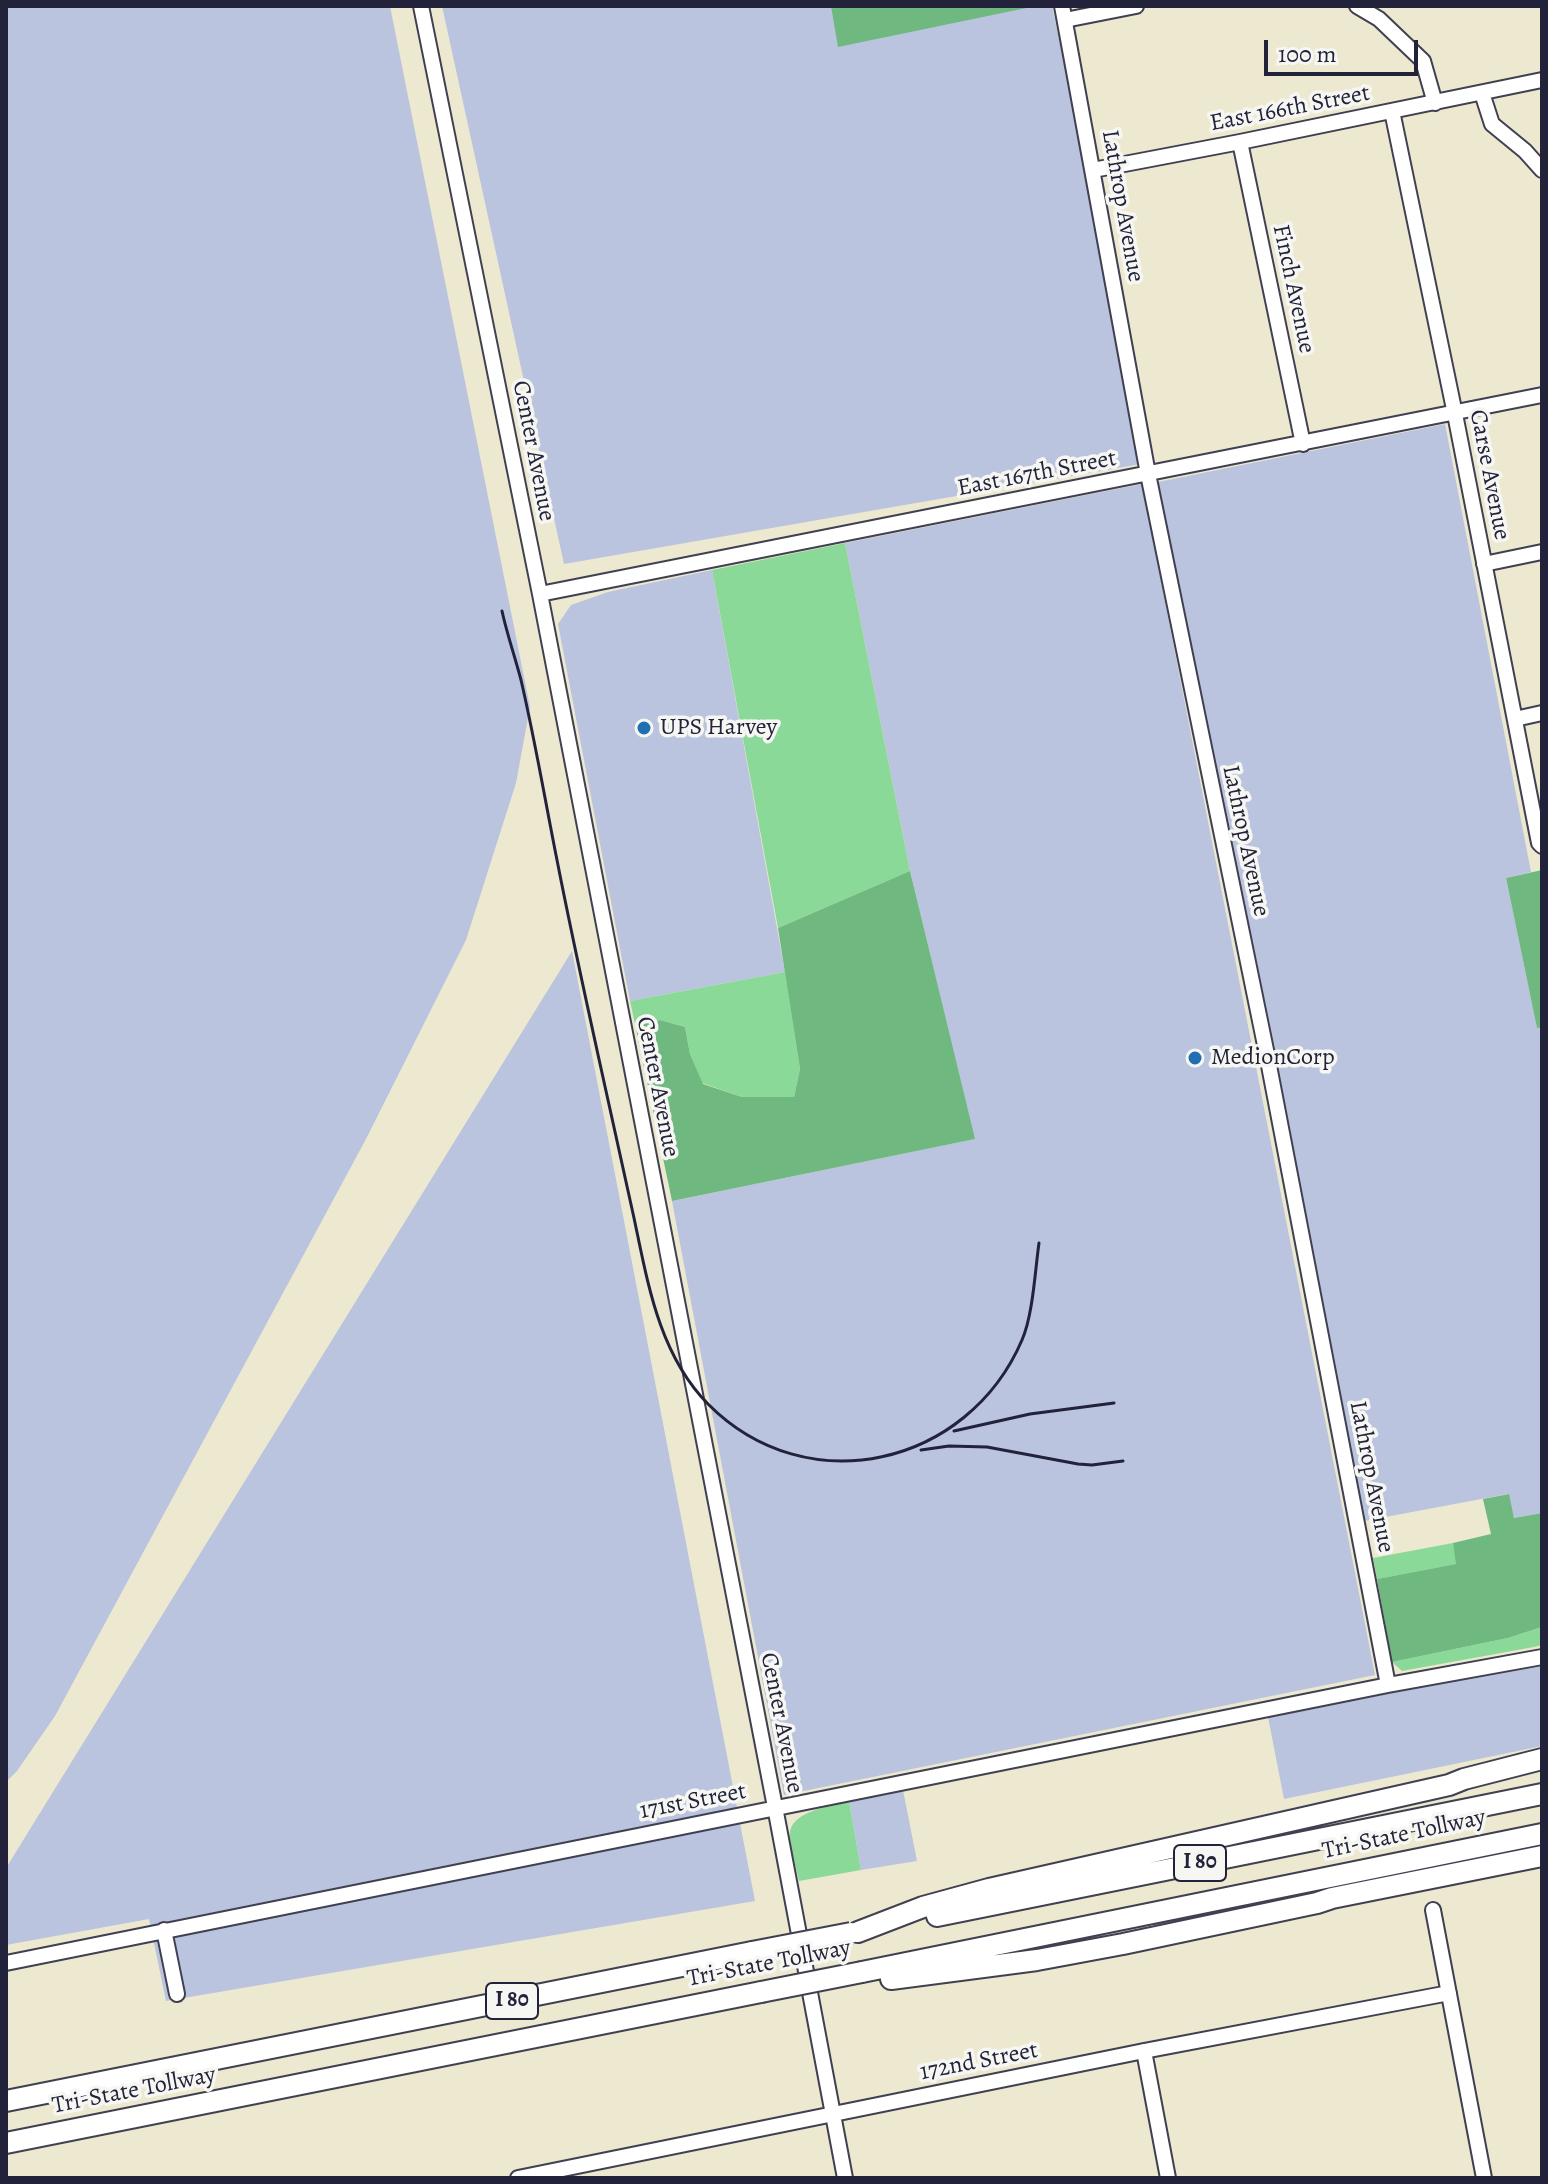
<!DOCTYPE html>
<style>
body{margin:0}
#map{position:relative;width:1548px;height:2184px;overflow:hidden;background:#ede8d0;font-family:Alegreya,serif}
canvas{display:block}
.frame{position:absolute;inset:0;border:8px solid #22223b;pointer-events:none}
.scale{position:absolute;left:1264px;top:40px;width:154px;height:36px;box-sizing:border-box;border:4px solid #22223b;border-top:0;padding-left:10px;font-size:24px;line-height:28px;white-space:nowrap;color:#22223b;-webkit-text-stroke:6px #f6f6f2;paint-order:stroke}
</style>
<div id="map">
<canvas width="1548" height="2184"></canvas>
<div class="frame"></div>
<div class="scale">100 m</div>
</div>
<script>
const ctx = document.querySelector('canvas').getContext('2d');
ctx.lineJoin = 'round';
function fill(path, color) {
  ctx.fillStyle = color;
  ctx.fill(path, 'evenodd');
}
function strokePath(path, color, width, dash) {
  ctx.strokeStyle = color;
  ctx.lineWidth = width;
  ctx.lineCap = dash ? 'butt' : 'round';
  ctx.setLineDash(dash || []);
  ctx.stroke(path);
}
function drawText(font, color, halo, rows, align = 'center') {
  ctx.font = font + ' Alegreya,serif';
  ctx.lineWidth = 7;
  ctx.setLineDash([]);
  ctx.textBaseline = 'middle';
  ctx.strokeStyle = halo;
  ctx.fillStyle = color;
  for (const [text, x, y, turn = 0] of rows) {
    ctx.save();
    ctx.translate(x, y);
    ctx.rotate((+turn || 0) * Math.PI / 180);
    ctx.textAlign = isNaN(turn) ? turn : align;
    if (halo) ctx.strokeText(text, 0, 0);
    ctx.fillText(text, 0, 0);
    ctx.restore();
  }
}
fill(new Path2D(`
 M6,6H390L530,707L516,783L466,940L366,1139L55,1716L17,1771L6,1782Z
 M442,6H1052L1069,84L1141,464L564,564Z
 M1445,424L1531,872L1506,878L1537,1027H1542V1513L1514,1518L1508,1494L1364,1521L1158,482Z
 M1142,484L1375,1675L784,1795L672,1201L974,1139L910,871L845,543Z
 M712,570L785,972L630,1001L558,624L571,605L608,592Z
 M572,951L755,1901L166,2001L149,1919L6,1945V1868Z
 M1542,1664V1746L1284,1799L1268,1717Z
 M903,1790L917,1861L861,1870L849,1801Z`), '#bac4de');
fill(new Path2D(`
 M845,543L910,871L778,928L712,570Z
 M785,972L800,1069L794,1097H742L702,1083L690,1054L685,1027L660,1020L635,1024L630,1001Z
 M1453,1543L1457,1564L1377,1579L1373,1558Z
 M1542,1627V1645L1534,1647L1402,1671L1392,1662L1508,1638Z
 M849,1801L861,1870L799,1881C796,1867 791,1852 790,1838C787,1811 830,1807 849,1801Z`), '#8ad998');
fill(new Path2D(`
 M831,6H1036L838,47Z
 M1542,870V1027L1537,1028L1506,878Z
 M910,871L975,1139L672,1201L635,1024L660,1020L685,1027L690,1054L703,1084L742,1097H794L800,1069L778,928Z
 M1509,1494L1514,1518L1542,1513V1627L1508,1638L1392,1662L1377,1579L1456,1564L1453,1543L1491,1534L1483,1499Z`), '#6fb980');
const minor = new Path2D(`
 M421,6L540,594L775,1807L845,2178
 M1062,6L1148,474L1266,1050L1388,1685
 M1357,6L1379,19L1423,61L1435,103
 M1065,20L1136,6
 M1482,93L1492,124L1525,151L1542,170
 M1392,111L1455,414L1539,843L1542,846
 M1240,142L1303,444
 M1093,170L1240,142L1542,80
 M1484,564L1542,552
 M540,594L1542,395
 M1515,719L1542,713
 M1433,1910L1484,2178
 M164,1930L177,1994
 M6,1963L1388,1685L1542,1657
 M1144,2051L1168,2178
 M518,2178L1144,2051L1449,1993`);
const highway = new Path2D(`
 M937,1916L1542,1794
 M858,1932L923,1907L989,1889L1449,1785L1464,1779L1542,1759
 M862,1972L1542,1834
 M891,1979L1037,1960L1123,1944L1317,1903L1332,1898L1542,1856
 M6,2101L752,1952
 M6,2143L761,1992`);
strokePath(minor, '#404051', 18);
strokePath(highway, '#404051', 24);
strokePath(minor, '#fff', 14);
strokePath(highway, '#fff', 20);
strokePath(new Path2D(`
 M502,611C507,634 515,657 521,680C535,740 545,800 557,860C572,937 589,1014 606,1091C615,1133 625,1176 634,1218C648,1284 659,1354 708,1404C807,1504 968,1466 1022,1340C1033,1315 1035,1271 1039,1243
 M954,1431L1030,1414L1114,1403
 M921,1450L949,1446L987,1447L1078,1464L1092,1465L1123,1461`), '#22223b', 3);
const highwayBridge = new Path2D(`
 M752,1952L851,1933
 M761,1992L862,1972`);
strokePath(highwayBridge, '#404051', 24, []);
strokePath(highwayBridge, '#fff', 20);
for (const [x, y, r, color] of [
 [644,728,8,"#1f6fb2"],
 [1195,1058,8,"#1f6fb2"]
]) {
  const dot = new Path2D();
  dot.arc(x, y, r, 0, 2 * Math.PI);
  ctx.fillStyle = color;
  ctx.fill(dot);
  strokePath(dot, '#f6f6f2', 3);
}
for (const [x, y, w] of [
 [1200,1863,52],
 [512,2001,52]
]) {
  const box = new Path2D();
  box.roundRect(x - w / 2, y - 18, w, 36, 6);
  ctx.fillStyle = '#f6f6f2';
  ctx.fill(box);
  strokePath(box, '#22223b', 2);
}
drawText('bold 22px', '#22223b', null, [
 ["I 80",1200,1863],
 ["I 80",512,2001]
]);
drawText('24px', '#22223b', '#f6f6f2', [
 ["East 166th Street",1290,109,-11],
 ["Lathrop Avenue",1122,206,80],
 ["Finch Avenue",1293,289,78],
 ["Center Avenue",533,451,79],
 ["East 167th Street",1037,474,-11],
 ["Carse Avenue",1489,475,79],
 ["Lathrop Avenue",1245,841,78],
 ["Center Avenue",657,1087,79],
 ["Lathrop Avenue",1371,1477,79],
 ["Center Avenue",781,1723,79],
 ["171st Street",693,1802,-11],
 ["Tri-State Tollway",1404,1835,-12],
 ["Tri-State Tollway",769,1964,-11],
 ["172nd Street",979,2062,-11],
 ["Tri-State Tollway",134,2091,-11]
]);
drawText('24px', '#22223b', '#f6f6f2', [
 ["UPS Harvey",660,728],
 ["MedionCorp",1211,1058]
], 'left');
</script>
